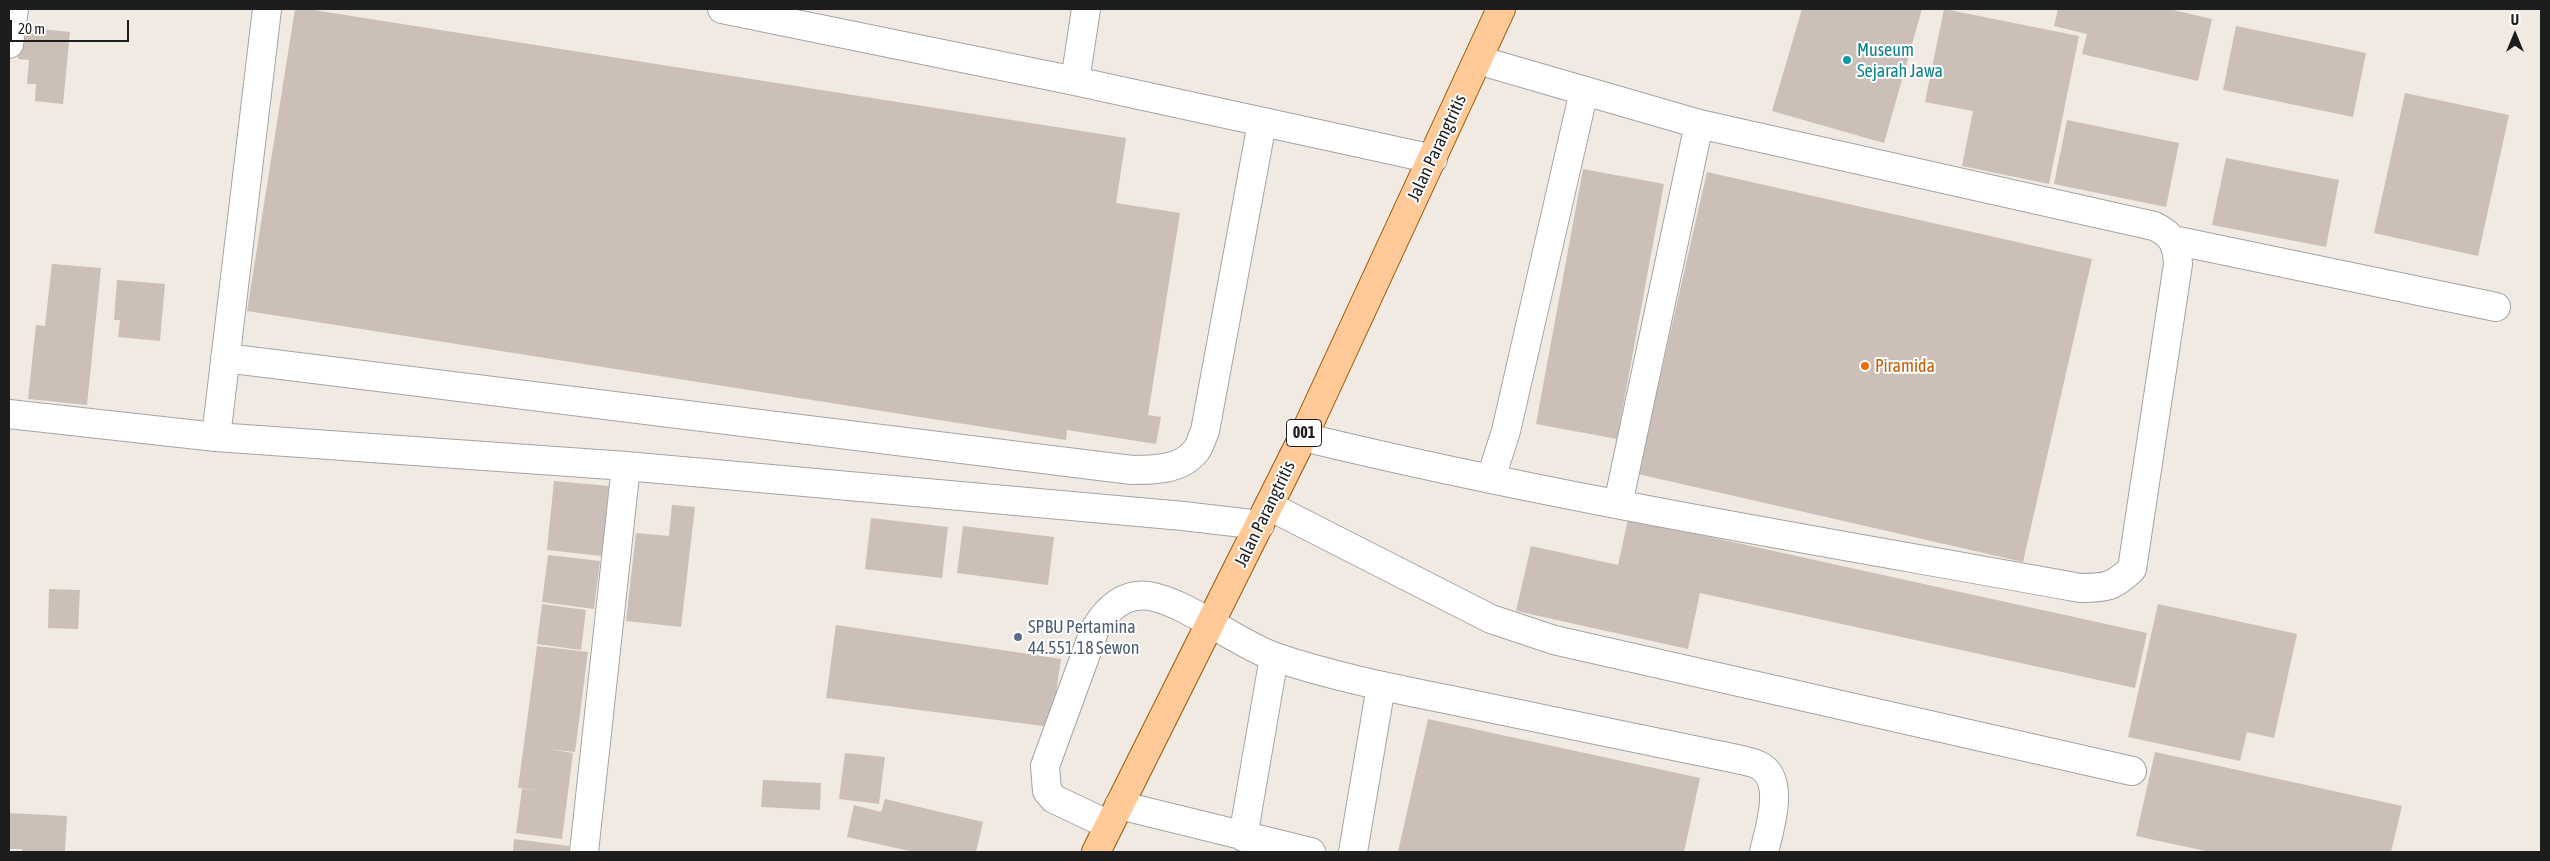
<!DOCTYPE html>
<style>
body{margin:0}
#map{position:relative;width:2550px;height:861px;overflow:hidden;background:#f0eae2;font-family:"Asap Condensed",sans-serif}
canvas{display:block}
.frame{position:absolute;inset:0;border:10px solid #1d1d1d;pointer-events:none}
.north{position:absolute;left:2490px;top:10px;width:50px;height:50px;-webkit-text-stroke:4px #fff;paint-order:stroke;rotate:0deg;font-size:14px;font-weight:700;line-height:20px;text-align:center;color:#1d1d1d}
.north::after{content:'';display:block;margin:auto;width:18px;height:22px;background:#1d1d1d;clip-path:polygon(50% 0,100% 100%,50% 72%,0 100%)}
.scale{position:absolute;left:10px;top:20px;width:119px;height:22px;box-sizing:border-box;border:2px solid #1d1d1d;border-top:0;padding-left:6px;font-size:15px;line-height:18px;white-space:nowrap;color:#1d1d1d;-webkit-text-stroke:4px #fff;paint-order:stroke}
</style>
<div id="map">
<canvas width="2550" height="861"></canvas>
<div class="frame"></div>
<div class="north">U</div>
<div class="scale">20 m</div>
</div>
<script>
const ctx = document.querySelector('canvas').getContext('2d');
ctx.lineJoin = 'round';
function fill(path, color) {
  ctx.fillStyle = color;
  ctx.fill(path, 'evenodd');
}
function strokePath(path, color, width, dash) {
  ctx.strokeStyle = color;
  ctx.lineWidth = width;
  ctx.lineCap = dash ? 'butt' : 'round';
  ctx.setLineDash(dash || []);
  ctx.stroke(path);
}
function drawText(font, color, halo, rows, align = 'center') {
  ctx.font = font + ' "Asap Condensed",sans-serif';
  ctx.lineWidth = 4;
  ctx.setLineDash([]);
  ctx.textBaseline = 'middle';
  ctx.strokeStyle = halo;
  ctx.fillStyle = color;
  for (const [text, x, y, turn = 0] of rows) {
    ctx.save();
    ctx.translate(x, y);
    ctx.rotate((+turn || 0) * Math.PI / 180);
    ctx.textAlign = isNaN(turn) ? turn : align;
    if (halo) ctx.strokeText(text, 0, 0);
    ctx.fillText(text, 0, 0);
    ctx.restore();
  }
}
fill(new Path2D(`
 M295,9H307L1126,138L1116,203L1180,213L1148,415L1161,417L1156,444L1067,430L1066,440L247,311Z
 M1802,9H1922L1884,143L1772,111Z
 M1944,9L2079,36L2049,184L1962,166L1973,111L1925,102Z
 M2058,9H2169L2212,19L2198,81L2082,54L2087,34L2054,26Z
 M2236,26L2366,53L2353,117L2223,90Z
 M21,27L70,32L63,104L35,101L36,84H27L29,60L18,59Z
 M2405,93L2509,115L2478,256L2374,233Z
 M2067,120L2179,143L2166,207L2054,184Z
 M2226,158L2339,180L2326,247L2212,225Z
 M1583,169L1664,184L1617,439L1536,424Z
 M1707,172L2092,259L2023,562L1638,474Z
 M52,264L101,268L87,405L28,399L36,325L45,326Z
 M117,280L165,284L160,341L118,337L120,320H114Z
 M554,481L609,486L602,556L547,550Z
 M672,505L695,507L681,627L626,621L636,533L669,536Z
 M871,518L948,527L942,578L865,569Z
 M1628,519L2147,633L2135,688L1700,593L1688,649L1516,611L1531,546L1618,565Z
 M963,526L1054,537L1048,585L957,573Z
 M548,555L600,561L594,609L542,602Z
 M49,589L80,590L78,629L48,628Z
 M542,604L586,610L581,650L537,644Z
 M2158,604L2297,634L2274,738L2247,732L2240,761L2128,737Z
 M836,625L1061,659L1051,727L826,698Z
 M537,646L588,652L575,752L548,749L573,753L562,839L516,833L522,789L541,791L518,788Z
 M1428,719L1700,778L1684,852H1398Z
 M2155,752L2402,806L2391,852H2210L2136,836Z
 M845,753L885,757L879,804L839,799Z
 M763,780L821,783L820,810L761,807Z
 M885,799L983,822L976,852H914L847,837L854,805L881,812Z
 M9,813L67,816L65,852H22V849H9Z
 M514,839L569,846V852H513Z`), '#ccbfb8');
const minor = new Path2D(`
 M722,9L1075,81L1433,159
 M9,44L14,9
 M1075,81L1086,9
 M2173,240L2496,307
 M225,358L1132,470C1153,470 1180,470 1195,452C1200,447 1202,437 1205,431L1262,123
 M9,414L216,437L626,466L1183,516L1260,525
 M216,437L267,9
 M1303,437C1559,499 1821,541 2080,588C2106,588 2113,587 2132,569L2178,264C2177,244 2172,234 2154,226L1699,124L1478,60
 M1491,478L1506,431L1584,91
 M1618,504L1699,124
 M1269,506L1491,619L1554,640L2132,771
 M1119,805L1311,852
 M1109,825L1054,799L1047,791L1045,766L1095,629C1106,610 1124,592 1149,596C1189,603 1235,643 1275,657C1336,678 1407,691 1470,704C1559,722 1648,740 1737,759C1744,761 1754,762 1760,766C1786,781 1769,830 1764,852
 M1243,837L1274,657
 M584,852L626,466
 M1353,852L1381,686`);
const major = new Path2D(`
 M1096,852L1303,437L1501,9`);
strokePath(minor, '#a4a4a4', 30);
strokePath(major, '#975800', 30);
strokePath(minor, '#fff', 28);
strokePath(major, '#ffca98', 28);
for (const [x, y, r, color] of [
 [1847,60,5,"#0f9aa8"],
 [1865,366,5,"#e8710a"],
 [1018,637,5,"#5c6f8a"]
]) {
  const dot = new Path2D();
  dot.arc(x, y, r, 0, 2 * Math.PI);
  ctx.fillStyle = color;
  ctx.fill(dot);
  strokePath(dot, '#fff', 2);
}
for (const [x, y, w] of [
 [1304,433,35]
]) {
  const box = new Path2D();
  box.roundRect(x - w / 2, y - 13.5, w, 27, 4);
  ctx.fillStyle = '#fff';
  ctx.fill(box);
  strokePath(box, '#1d1d1d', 1);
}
drawText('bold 16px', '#1d1d1d', null, [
 ["001",1304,433]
]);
drawText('18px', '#0d838f', '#fff', [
 ["Museum",1857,50],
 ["Sejarah Jawa",1857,71]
], 'left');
drawText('18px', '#1d1d1d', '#fff', [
 ["Jalan Parangtritis",1437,148,-65],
 ["Jalan Parangtritis",1265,514,-64]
]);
drawText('18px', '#c56008', '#fff', [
 ["Piramida",1875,366]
], 'left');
drawText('18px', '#4e5e75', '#fff', [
 ["SPBU Pertamina",1028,627],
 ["44.551.18 Sewon",1028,648]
], 'left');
</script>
